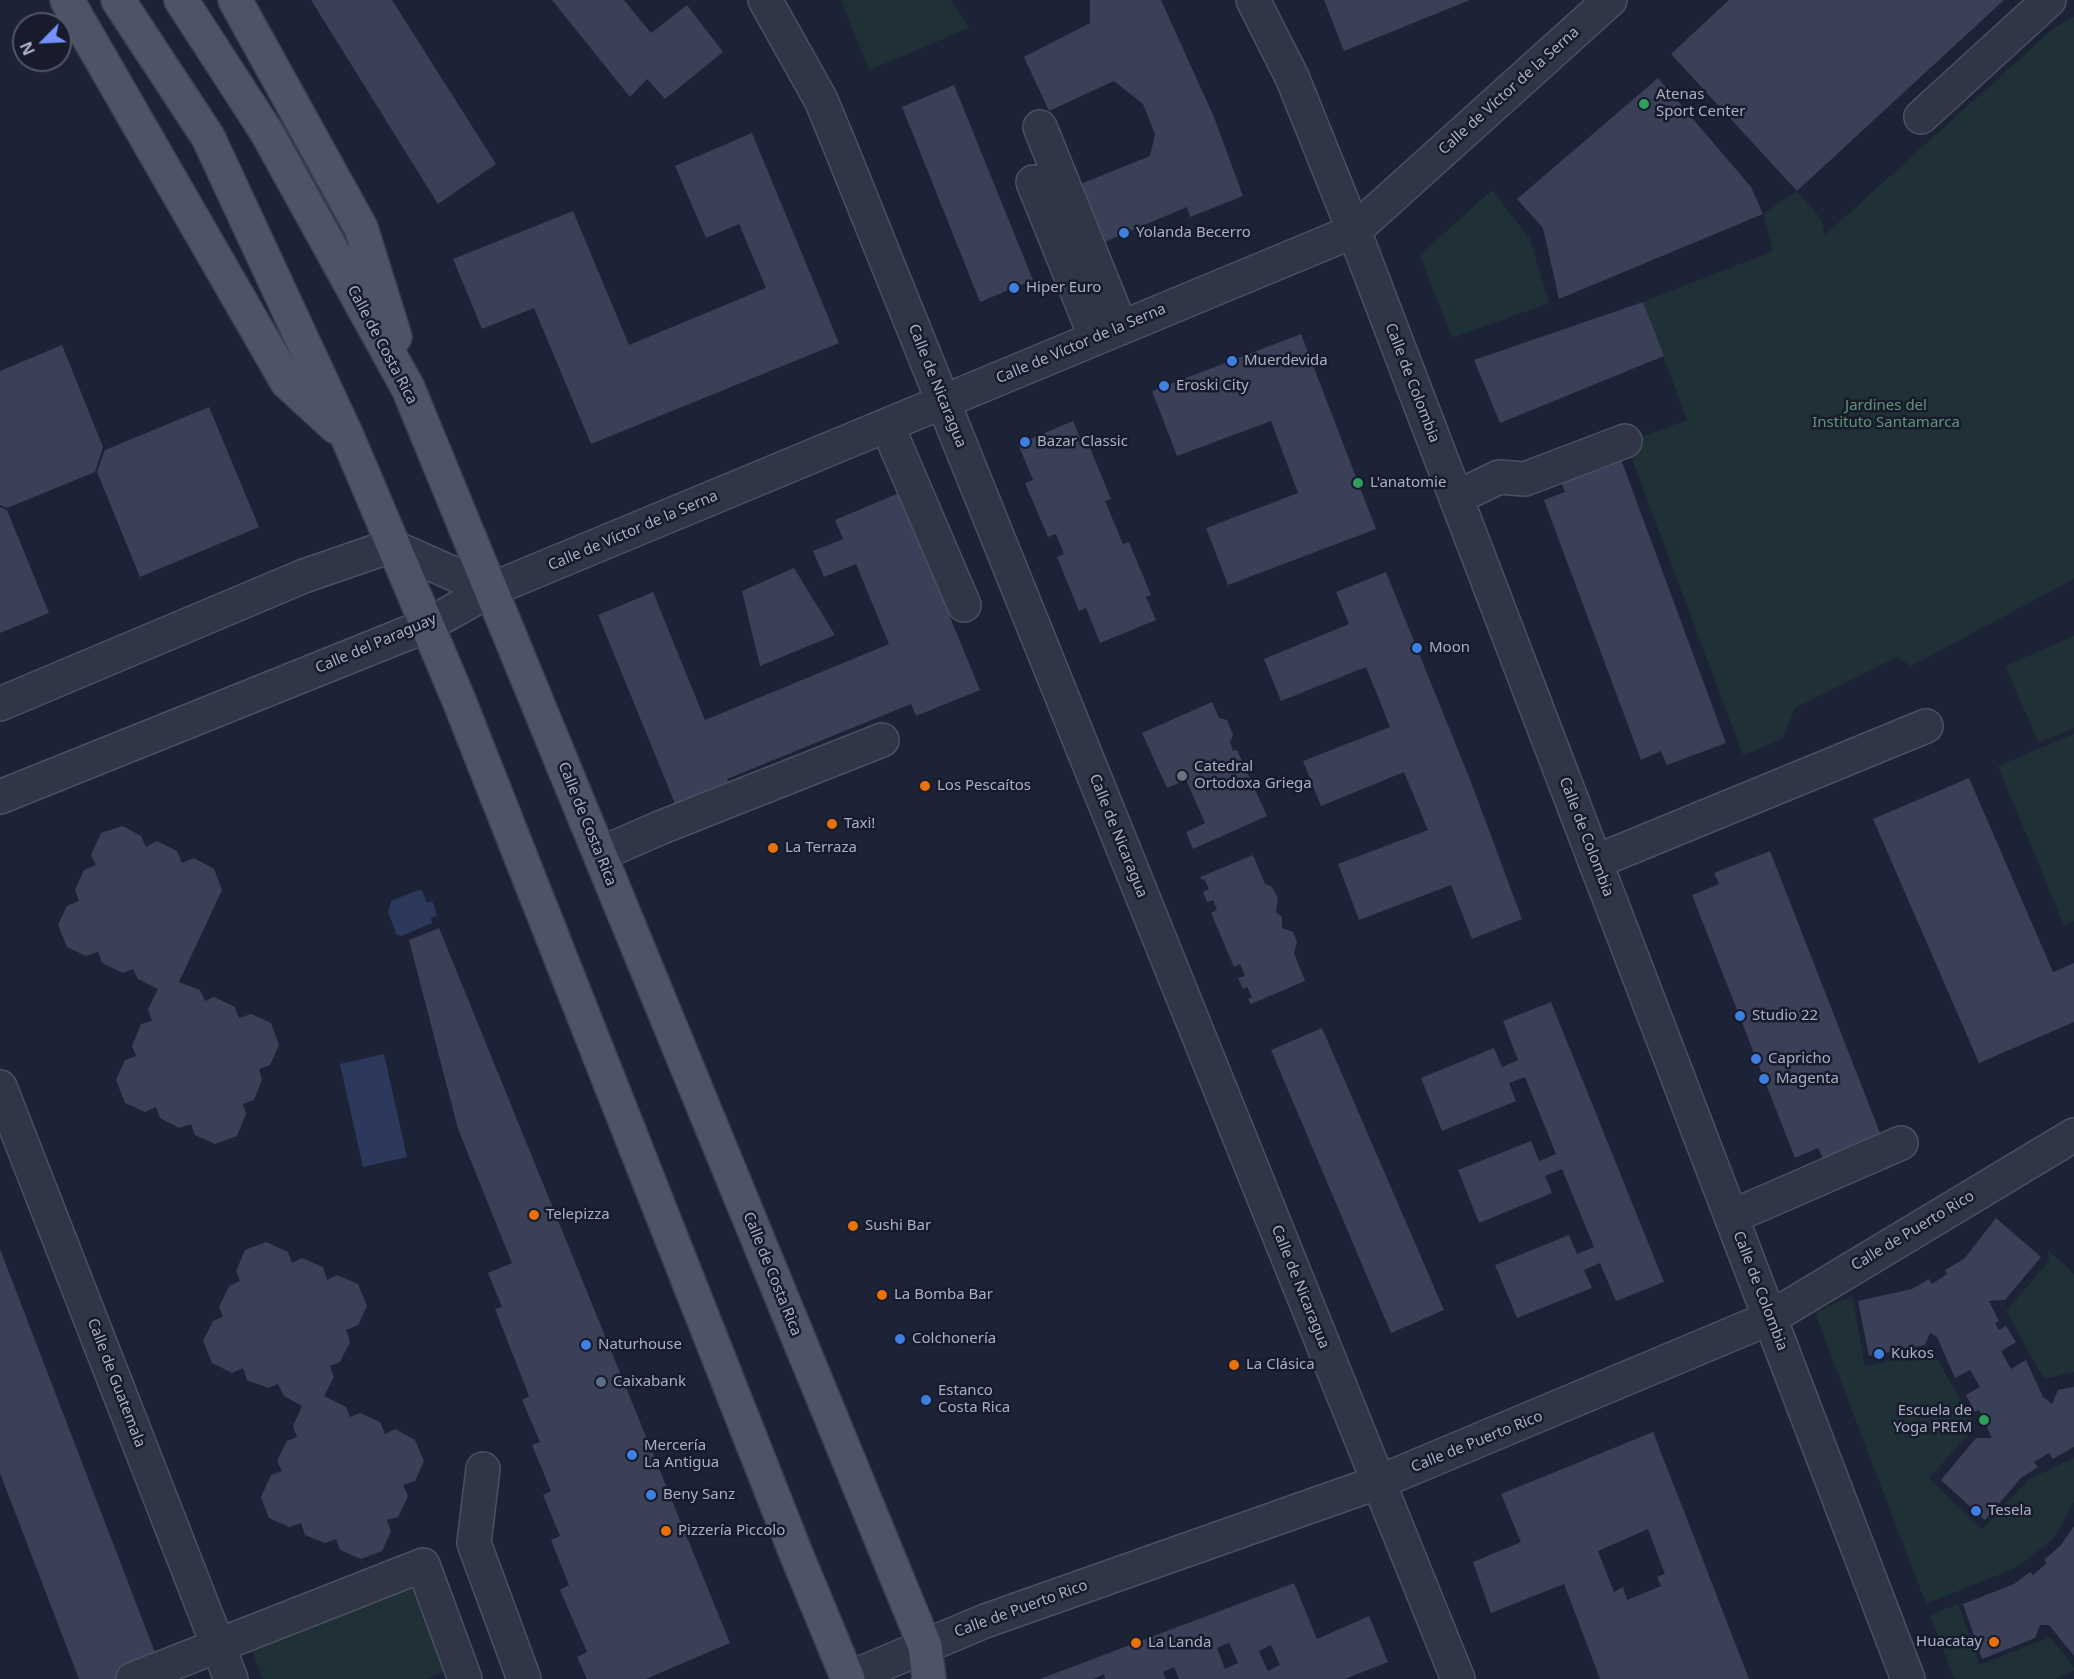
<!DOCTYPE html>
<meta charset="utf-8">
<style>
body{margin:0}
#map{position:relative;width:2074px;height:1679px;overflow:hidden;background:#1d2336;font-family:"Noto Sans",sans-serif}
canvas{display:block}
.north{position:absolute;left:12px;top:12px;width:60px;height:60px;box-sizing:border-box;background:#171b2b;border:2px solid #525668;border-radius:50%;rotate:246deg;font-size:16px;font-weight:700;line-height:24px;text-align:center;color:#aaafc4}
.north::after{content:'';display:block;margin:auto;width:21px;height:27px;background:#7691fe;clip-path:polygon(50% 0,100% 100%,50% 72%,0 100%)}
</style>
<div id="map">
<canvas width="2074" height="1679"></canvas>
<div class="north">N</div>
</div>
<script>
const ctx = document.querySelector('canvas').getContext('2d');
ctx.lineJoin = 'round';
function fill(path, color) {
  ctx.fillStyle = color;
  ctx.fill(path, 'evenodd');
}
function strokePath(path, color, width, dash) {
  ctx.strokeStyle = color;
  ctx.lineWidth = width;
  ctx.lineCap = dash ? 'butt' : 'round';
  ctx.setLineDash(dash || []);
  ctx.stroke(path);
}
function drawText(font, color, halo, rows, align = 'center') {
  ctx.font = font + ' "Noto Sans",sans-serif';
  ctx.lineWidth = 5;
  ctx.setLineDash([]);
  ctx.textBaseline = 'middle';
  ctx.strokeStyle = halo;
  ctx.fillStyle = color;
  for (const [text, x, y, turn = 0] of rows) {
    ctx.save();
    ctx.translate(x, y);
    ctx.rotate((+turn || 0) * Math.PI / 180);
    ctx.textAlign = isNaN(turn) ? turn : align;
    if (halo) ctx.strokeText(text, 0, 0);
    ctx.fillText(text, 0, 0);
    ctx.restore();
  }
}
fill(new Path2D(`
 M841,0H951L969,28L869,70Z
 M2074,17V579L1911,666L1897,657L1795,708L1783,738L1743,755L1626,443L1687,420L1643,302L1773,251L1763,214L1797,191L1822,220L1825,235L2055,27Z
 M1492,190L1530,239L1549,303L1452,338L1420,255Z
 M2074,636V728L2039,743L2005,666Z
 M2074,734V921L2064,925L1998,766Z
 M2048,1250L2074,1274V1372L2044,1379L2006,1311L2049,1261Z
 M1852,1296L1865,1366L1933,1352L1976,1426L1929,1478L1982,1529L2029,1479L2074,1458V1502L2053,1539L2016,1568L1926,1604L1815,1313Z
 M409,1579L445,1671L426,1679H263L249,1643Z
 M1958,1604L1980,1665L2050,1637L2074,1667V1671L2054,1679H1954L1930,1615Z`), '#1f3037');
fill(new Path2D(`
 M418,890L422,891L427,903L432,901L437,915L431,918L432,923L402,936L397,935L388,912L391,901Z
 M384,1054L407,1157L363,1167L340,1064Z`), '#2d395c');
fill(new Path2D(`
 M311,0H392L496,164L438,204Z
 M552,0H624L651,33L687,5L723,52L665,99L647,79L630,97Z
 M1090,0H1161L1214,117L1243,196L1190,217L1187,207L1102,243L1078,185L1150,156L1155,134L1143,104L1114,81L1049,111L1024,57L1090,23Z
 M1324,0H1470L1344,51Z
 M1729,0H2004L1797,191L1671,54Z
 M1658,78L1751,187L1763,214L1559,299L1543,228L1517,199Z
 M954,85L1033,280L980,302L902,107Z
 M752,133L839,343L591,444L534,308L482,329L453,259L573,211L629,345L766,288L739,224L706,238L675,166Z
 M1643,302L1664,356L1500,423L1474,360Z
 M1301,334L1376,529L1228,585L1206,528L1298,493L1271,421L1177,456L1152,391Z
 M62,345L103,447L95,472L7,508L0,505V371Z
 M209,407L259,527L140,577L97,472L105,450Z
 M1073,421L1083,445L1088,443L1111,499L1105,501L1123,544L1129,542L1151,595L1146,597L1156,620L1100,643L1086,608L1079,611L1057,557L1064,554L1056,534L1048,537L1025,483L1033,480L1018,444Z
 M1619,454L1726,743L1667,765L1661,751L1641,760L1544,500L1565,492L1559,476Z
 M899,493L980,690L916,716L911,704L727,779L731,789L678,811L598,615L653,592L705,720L889,644L856,564L824,577L813,551L843,539L835,520Z
 M0,507L7,510L49,613L0,633Z
 M794,568L835,635L760,666L742,591Z
 M1386,572L1471,782L1522,919L1472,939L1451,885L1359,920L1338,864L1428,830L1404,772L1321,806L1303,761L1390,727L1366,667L1281,701L1264,659L1349,624L1336,592Z
 M1212,702L1219,718L1227,720L1233,735L1230,742L1233,751L1237,750L1267,816L1193,849L1186,832L1205,823L1186,780L1167,788L1142,733Z
 M1969,778L2053,972L2074,963V1022L1979,1063L1873,819Z
 M123,826L141,836L146,847L157,841L177,851L182,863L194,858L214,869L222,890L179,982L200,990L205,1001L214,997L235,1007L239,1018L251,1014L271,1023L279,1045L270,1065L259,1069L262,1080L254,1100L243,1104L246,1114L237,1136L215,1144L195,1135L191,1124L179,1128L160,1118L156,1107L145,1112L125,1103L116,1080L125,1060L136,1056L132,1046L141,1024L152,1021L148,1009L158,989L138,979L133,969L123,973L102,963L98,952L86,956L67,947L58,925L67,906L79,901L75,890L84,870L96,865L91,855L101,833Z
 M1770,851L1882,1138L1824,1161L1818,1148L1795,1158L1692,895L1719,884L1714,873Z
 M1253,855L1265,884L1272,887L1278,898L1276,912L1282,917V928L1293,932L1297,942L1294,953L1305,981L1251,1004L1248,999L1252,997L1247,987L1243,989L1238,978L1245,976L1240,964L1234,967L1211,913L1217,910L1213,900L1207,902L1203,892L1209,889L1204,879L1202,880L1200,877Z
 M439,928L730,1643L646,1679H587L577,1657L587,1652L560,1590L569,1585L551,1540L560,1536L543,1495L551,1491L532,1445L540,1442L522,1400L529,1396L495,1309L502,1307L488,1273L512,1263L458,1129L409,940Z
 M1551,1002L1664,1282L1616,1301L1600,1263L1584,1270L1592,1288L1517,1318L1495,1265L1569,1235L1577,1254L1594,1247L1562,1169L1545,1176L1552,1193L1479,1223L1458,1170L1531,1141L1539,1161L1556,1154L1525,1077L1509,1083L1516,1101L1442,1131L1421,1078L1494,1048L1502,1067L1518,1060L1503,1021Z
 M1322,1028L1444,1310L1391,1333L1271,1050Z
 M1996,1218L2041,1257L2005,1300L1989,1301L1999,1321L1995,1323L1999,1330L2006,1326L2016,1342L2001,1351L2011,1369L2026,1360L2043,1397L2052,1404L2058,1390L2074,1387V1447L2053,1459L2049,1453L2034,1462L2038,1467L2021,1478L1985,1520L1941,1480L1976,1438H1992L1979,1410L1975,1412L1966,1395L1980,1387L1970,1370L1955,1378L1937,1337L1930,1333L1925,1345L1869,1356L1858,1301L1912,1289L1929,1279L1932,1284L1947,1274L1945,1270L1964,1259Z
 M266,1242L288,1252L292,1263L302,1258L323,1267L327,1280L337,1275L358,1284L367,1306L358,1325L346,1330L350,1342L340,1362L330,1366L334,1377L324,1396L346,1407L350,1417L360,1413L380,1422L385,1434L395,1429L415,1440L424,1461L415,1481L403,1485L408,1496L398,1517L387,1520L391,1531L382,1551L361,1559L340,1550L336,1539L325,1543L305,1535L301,1523L289,1527L269,1518L261,1497L271,1475L282,1471L277,1461L287,1441L297,1437L293,1426L302,1406L284,1396L278,1384L268,1388L247,1380L243,1368L232,1373L212,1363L203,1341L213,1321L223,1317L219,1307L229,1286L240,1281L236,1271L245,1250Z
 M0,1249L159,1663L116,1679H79L0,1473Z
 M1653,1432L1696,1542L1749,1679H1600L1564,1584L1491,1613L1473,1562L1521,1542L1501,1494ZM1648,1529L1665,1574L1657,1577L1661,1586L1627,1600L1623,1587L1614,1592L1598,1551Z
 M2074,1526V1656L2049,1625H2040L2035,1638L1982,1659L1963,1604L2014,1584L2030,1572L2033,1575L2047,1563L2044,1560L2061,1545Z
 M1294,1583L1317,1639L1369,1616L1388,1662L1345,1679H1179L1174,1667L1163,1672L1166,1679H1105L1104,1674L1093,1679H1040ZM1229,1643L1238,1663L1225,1669L1217,1648ZM1271,1645L1280,1665L1268,1671L1259,1651Z`), '#394057');
const minor = new Path2D(`
 M765,0L821,100L840,146L1458,1679
 M1253,0L1292,77L1354,231L1908,1679
 M1921,117L2049,0
 M1040,127L1121,328
 M1033,182L1096,338
 M887,425L964,605
 M1456,498L1499,477L1525,479L1625,441
 M0,704L304,576L391,546L490,590
 M0,797L428,625L490,590L1354,231L1610,0
 M600,854L662,827L882,740
 M1595,862L1926,726
 M0,1087L231,1679
 M1731,1217L1901,1143
 M483,1469L474,1543L524,1679
 M133,1679L423,1565L465,1679
 M847,1679L985,1621L1379,1482L1770,1318L2074,1135`);
const major = new Path2D(`
 M67,0L287,382L336,427
 M118,0L208,137L347,436L458,698L797,1556L848,1679
 M181,0L266,131L408,388L925,1646L929,1679
 M235,0L361,228L395,337`);
strokePath(minor, '#4c5062', 36);
strokePath(major, '#3a3f50', 36);
strokePath(minor, '#313646', 33);
strokePath(major, '#4e5467', 33);
for (const [x, y, r, color] of [
 [1644,104,6,"#2e9e5b"],
 [1124,233,6,"#3f7fe0"],
 [1014,288,6,"#3f7fe0"],
 [1232,361,6,"#3f7fe0"],
 [1164,386,6,"#3f7fe0"],
 [1025,442,6,"#3f7fe0"],
 [1358,483,6,"#2e9e5b"],
 [1417,648,6,"#3f7fe0"],
 [1182,776,6,"#6b7280"],
 [925,786,6,"#e8710a"],
 [832,824,6,"#e8710a"],
 [773,848,6,"#e8710a"],
 [1740,1016,6,"#3f7fe0"],
 [1756,1059,6,"#3f7fe0"],
 [1764,1079,6,"#3f7fe0"],
 [534,1215,6,"#e8710a"],
 [853,1226,6,"#e8710a"],
 [882,1295,6,"#e8710a"],
 [900,1339,6,"#3f7fe0"],
 [586,1345,6,"#3f7fe0"],
 [1879,1354,6,"#3f7fe0"],
 [1234,1365,6,"#e8710a"],
 [601,1382,6,"#5c6f8a"],
 [926,1400,6,"#3f7fe0"],
 [1984,1420,6,"#2e9e5b"],
 [632,1455,6,"#3f7fe0"],
 [651,1495,6,"#3f7fe0"],
 [1976,1511,6,"#3f7fe0"],
 [666,1531,6,"#e8710a"],
 [1994,1642,6,"#e8710a"],
 [1136,1643,6,"#e8710a"]
]) {
  const dot = new Path2D();
  dot.arc(x, y, r, 0, 2 * Math.PI);
  ctx.fillStyle = color;
  ctx.fill(dot);
  strokePath(dot, '#171b2b', 2);
}
drawText('15px', '#aaafc4', '#171b2b', [
 ["Calle de Víctor de la Serna",1509,91,-42],
 ["Calle de Víctor de la Serna",1081,344,-23],
 ["Calle de Costa Rica",382,345,62],
 ["Calle de Colombia",1412,383,69],
 ["Calle de Nicaragua",937,386,68],
 ["Calle de Víctor de la Serna",633,531,-23],
 ["Calle del Paraguay",376,644,-23],
 ["Calle de Costa Rica",587,824,68],
 ["Calle de Nicaragua",1118,836,68],
 ["Calle de Colombia",1586,837,69],
 ["Calle de Puerto Rico",1913,1231,-31],
 ["Calle de Costa Rica",772,1274,68],
 ["Calle de Nicaragua",1300,1287,68],
 ["Calle de Colombia",1760,1291,69],
 ["Calle de Guatemala",116,1383,69],
 ["Calle de Puerto Rico",1477,1442,-22],
 ["Calle de Puerto Rico",1021,1609,-20]
]);
drawText('15px', '#aaafc4', '#171b2b', [
 ["Atenas",1656,95],
 ["Sport Center",1656,112],
 ["Yolanda Becerro",1136,233],
 ["Hiper Euro",1026,288],
 ["Muerdevida",1244,361],
 ["Eroski City",1176,386],
 ["Bazar Classic",1037,442],
 ["L'anatomie",1370,483],
 ["Moon",1429,648],
 ["Catedral",1194,767],
 ["Ortodoxa Griega",1194,784],
 ["Los Pescaítos",937,786],
 ["Taxi!",844,824],
 ["La Terraza",785,848],
 ["Studio 22",1752,1016],
 ["Capricho",1768,1059],
 ["Magenta",1776,1079],
 ["Telepizza",546,1215],
 ["Sushi Bar",865,1226],
 ["La Bomba Bar",894,1295],
 ["Colchonería",912,1339],
 ["Naturhouse",598,1345],
 ["Kukos",1891,1354],
 ["La Clásica",1246,1365],
 ["Caixabank",613,1382],
 ["Estanco",938,1391],
 ["Costa Rica",938,1408],
 ["Escuela de",1972,1411,"right"],
 ["Yoga PREM",1972,1428,"right"],
 ["Mercería",644,1446],
 ["La Antigua",644,1463],
 ["Beny Sanz",663,1495],
 ["Tesela",1988,1511],
 ["Pizzería Piccolo",678,1531],
 ["Huacatay",1982,1642,"right"],
 ["La Landa",1148,1643]
], 'left');
drawText('15px', '#619577', '#171b2b', [
 ["Jardines del",1886,406],
 ["Instituto Santamarca",1886,423]
]);
</script>
